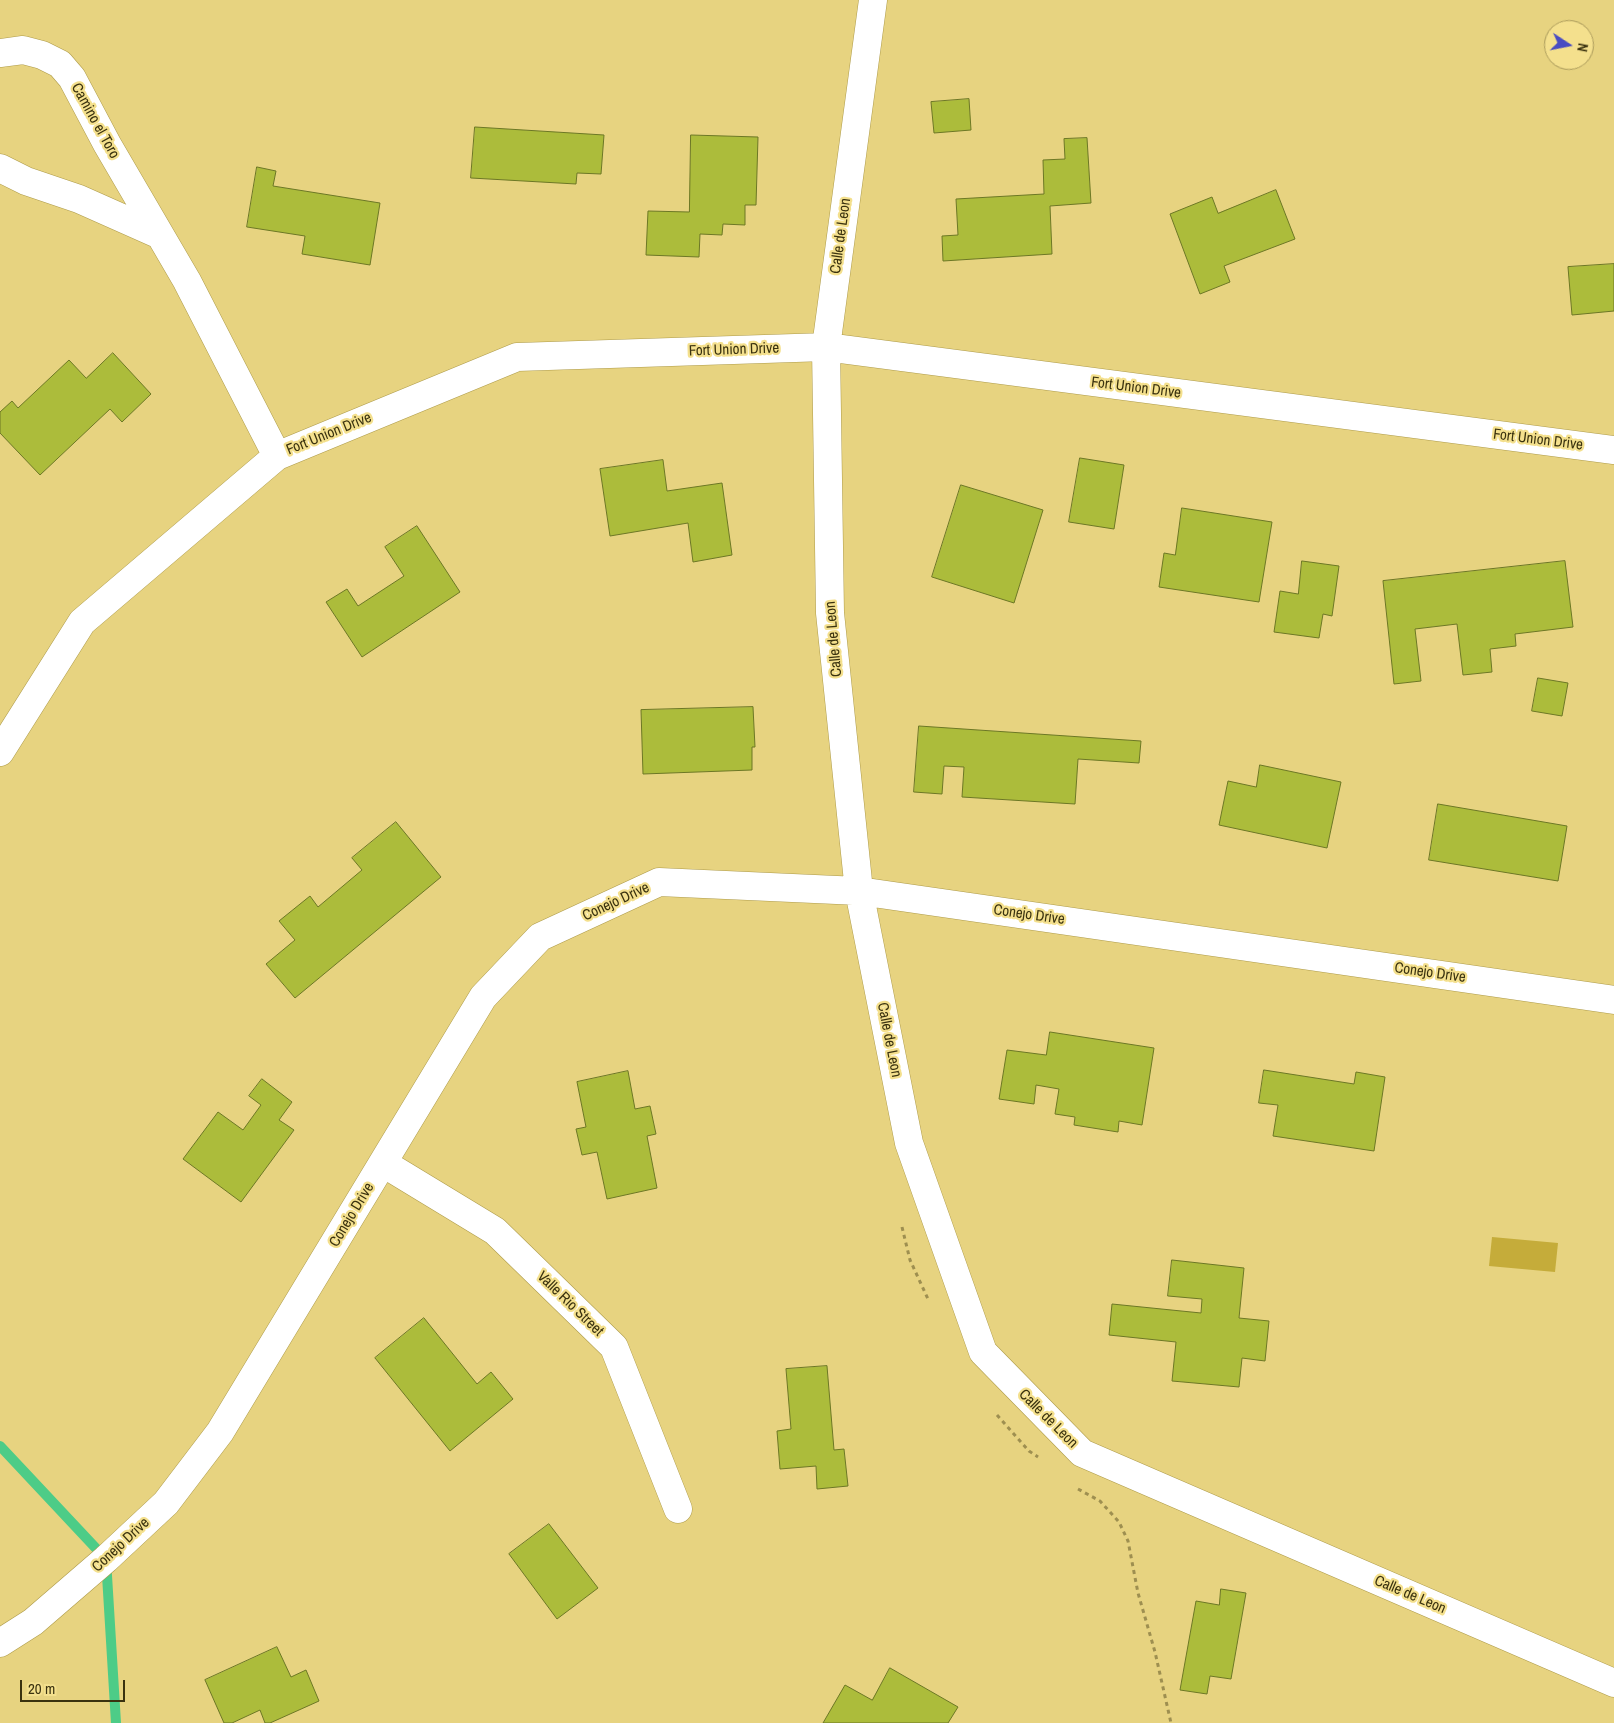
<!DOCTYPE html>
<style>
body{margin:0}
#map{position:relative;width:1614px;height:1723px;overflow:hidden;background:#e7d380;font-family:"Archivo Narrow",sans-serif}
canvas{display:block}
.north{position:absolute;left:1544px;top:20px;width:50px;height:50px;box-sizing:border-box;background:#f4e08d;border:1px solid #aa9a5b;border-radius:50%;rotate:101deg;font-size:14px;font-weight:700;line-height:20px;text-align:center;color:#3a320f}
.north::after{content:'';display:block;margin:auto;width:18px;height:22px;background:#494cc2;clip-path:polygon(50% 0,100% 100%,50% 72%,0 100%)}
.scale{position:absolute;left:20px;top:1680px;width:105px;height:22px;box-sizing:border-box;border:2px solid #3a320f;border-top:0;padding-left:6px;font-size:15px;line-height:18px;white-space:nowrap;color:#3a320f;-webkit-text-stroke:4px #f4e08d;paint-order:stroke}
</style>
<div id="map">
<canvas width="1614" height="1723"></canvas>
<div class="north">N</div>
<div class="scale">20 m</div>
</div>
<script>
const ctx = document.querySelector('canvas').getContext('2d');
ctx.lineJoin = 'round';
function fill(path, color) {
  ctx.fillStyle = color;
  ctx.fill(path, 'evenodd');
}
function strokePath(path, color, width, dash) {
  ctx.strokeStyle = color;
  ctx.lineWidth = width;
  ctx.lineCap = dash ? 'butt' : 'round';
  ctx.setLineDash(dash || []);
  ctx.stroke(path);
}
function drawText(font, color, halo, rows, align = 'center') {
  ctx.font = font + ' "Archivo Narrow",sans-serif';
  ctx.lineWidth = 4.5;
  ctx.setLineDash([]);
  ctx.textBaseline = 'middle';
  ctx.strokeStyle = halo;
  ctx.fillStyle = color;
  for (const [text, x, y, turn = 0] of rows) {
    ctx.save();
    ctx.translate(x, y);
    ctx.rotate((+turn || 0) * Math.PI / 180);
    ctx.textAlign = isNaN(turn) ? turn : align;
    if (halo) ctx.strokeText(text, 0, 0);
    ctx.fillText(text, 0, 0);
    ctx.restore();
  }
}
fill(new Path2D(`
 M1492,1237L1558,1243L1555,1272L1489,1266Z`), '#c5ac3a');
strokePath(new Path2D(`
 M0,1446L106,1559L116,1723`), '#4dcc87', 10);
const building = new Path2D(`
 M969,99L971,130L934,133L931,102Z
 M475,127L604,135L601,174L577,173L576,184L471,178Z
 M691,135L758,137L756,205H745V225L723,224L722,235L700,234L699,257L646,255L648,211L689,212Z
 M1087,138L1091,203L1050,206L1052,254L943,261L942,236L958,235L956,199L1044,194L1043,160L1065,159L1064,139Z
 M257,167L276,171L273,186L380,203L370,265L302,254L305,236L247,227Z
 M1276,190L1295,239L1224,266L1230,282L1200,294L1170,214L1212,197L1218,213Z
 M1614,264V311L1572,315L1568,267Z
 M113,353L151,394L122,422L110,409L40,475L0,433V412L12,401L18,408L69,360L86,378Z
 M1080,458L1124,465L1114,529L1069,522Z
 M663,460L667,491L722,483L732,555L693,562L688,523L610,536L600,469Z
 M961,485L1043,510L1014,603L932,577Z
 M1182,508L1272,522L1259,602L1159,587L1164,553L1175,555Z
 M417,526L460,592L362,657L326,602L347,589L358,606L404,576L385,547Z
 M1302,561L1339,566L1332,616L1323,614L1319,638L1274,632L1280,591L1298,594Z
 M1565,561L1573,627L1515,634L1516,646L1490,649L1492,672L1463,675L1457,624L1415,629L1421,681L1394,684L1383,581Z
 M1538,678L1568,683L1562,716L1532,711Z
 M753,707L755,747H752V770L643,774L641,710Z
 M919,726L1141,741L1139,763L1078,759L1075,804L962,797L964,767L944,766L942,794L914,792Z
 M1260,765L1341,782L1327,848L1219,825L1228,781L1256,787Z
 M1438,804L1567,826L1558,881L1429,860Z
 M396,822L441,877L295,998L266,964L295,940L279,921L310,896L318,907L362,870L352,858Z
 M1050,1032L1154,1048L1142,1125L1119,1121L1118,1132L1074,1125L1075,1117L1055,1114L1059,1089L1036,1085L1034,1104L999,1099L1007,1050L1046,1055Z
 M1264,1070L1354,1084L1356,1072L1385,1077L1374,1151L1273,1136L1278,1105L1259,1103Z
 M628,1071L635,1109L650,1106L656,1134L647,1136L657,1188L607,1199L597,1152L582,1155L576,1129L586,1127L577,1082Z
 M262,1079L292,1102L279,1120L294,1130L241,1202L183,1159L218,1112L243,1130L261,1105L249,1096Z
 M1172,1260L1244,1268L1239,1318L1269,1321L1265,1361L1242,1358L1239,1387L1172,1381L1176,1342L1109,1335L1112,1304L1201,1313L1202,1299L1168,1296Z
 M424,1318L477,1384L491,1372L513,1399L450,1451L375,1358Z
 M827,1366L834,1450L844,1449L848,1486L817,1489L816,1466L780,1469L777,1431L791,1429L786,1369Z
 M549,1524L598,1588L557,1619L509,1554Z
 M1221,1589L1246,1593L1231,1679L1210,1676L1207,1694L1180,1690L1196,1601L1219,1605Z
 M277,1647L291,1677L306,1670L319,1701L270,1723H265L260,1710L232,1723H224L205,1680Z
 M890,1668L958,1707L948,1723H823L845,1685L872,1700Z`);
fill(building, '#acbc3b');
strokePath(building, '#6c7725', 1);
const street = new Path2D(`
 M873,0L826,347L830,613L859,891L909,1143L983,1352L1082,1453L1614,1683
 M0,53L23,50L42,55L60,64L72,78L107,144L187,281L277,456
 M0,168L26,181L79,199L160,235
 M0,752L82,622L277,456L517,357L826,347L1614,450
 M383,1163L495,1231L614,1347L678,1509
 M0,1643L33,1622L106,1559L166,1503L220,1432L483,997L540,937L659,882L859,891L1614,1000`);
strokePath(street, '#ae9b49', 29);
strokePath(new Path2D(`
 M902,1227L910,1260L928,1299
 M997,1415L1029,1451L1038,1457
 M1078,1489L1100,1501L1119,1522L1128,1541L1138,1593L1155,1652L1171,1723`), '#9e8f50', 3, [4, 4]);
strokePath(street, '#fff', 28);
drawText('15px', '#3a320f', '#f4e08d', [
 ["Camino el Toro",95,121,61],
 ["Calle de Leon",841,236,-82],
 ["Fort Union Drive",734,350,-2],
 ["Fort Union Drive",1136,388,7],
 ["Fort Union Drive",329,434,-22],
 ["Fort Union Drive",1538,440,7],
 ["Calle de Leon",834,639,-95],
 ["Conejo Drive",616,902,-25],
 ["Conejo Drive",1029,915,8],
 ["Conejo Drive",1430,973,8],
 ["Calle de Leon",889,1040,79],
 ["Conejo Drive",352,1215,-59],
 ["Valle Rio Street",570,1304,44],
 ["Calle de Leon",1048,1419,45],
 ["Conejo Drive",121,1545,-43],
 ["Calle de Leon",1410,1595,23]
]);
</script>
